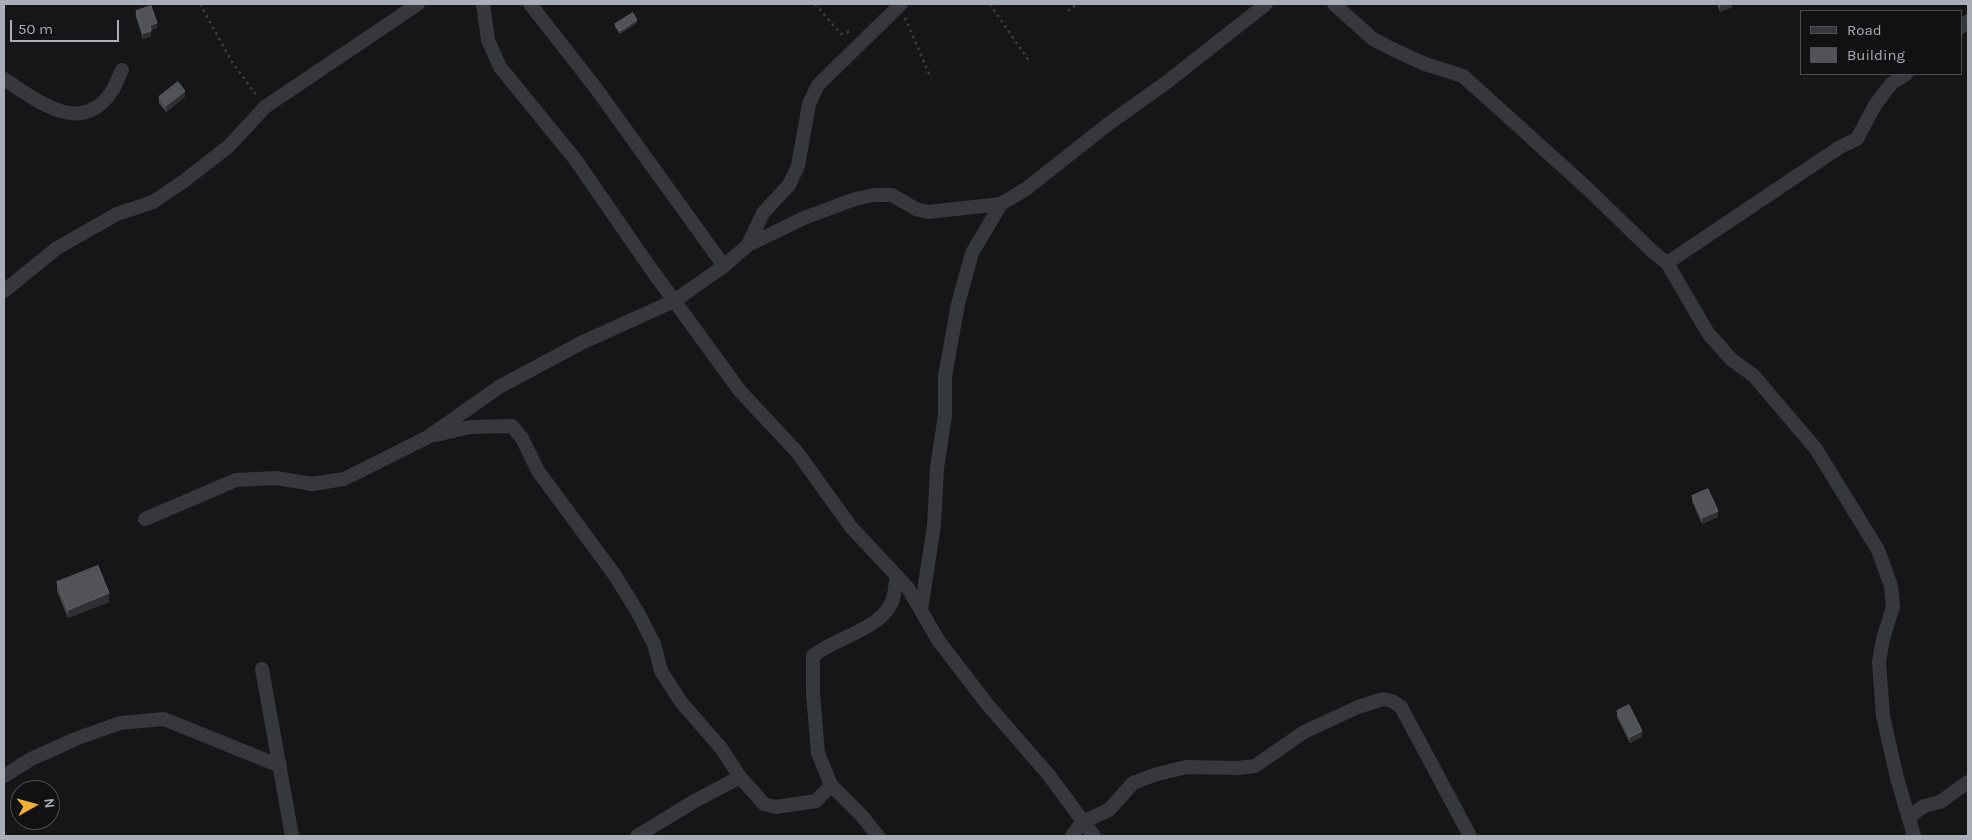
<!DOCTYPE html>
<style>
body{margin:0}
#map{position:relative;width:1972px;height:840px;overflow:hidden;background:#161618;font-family:Karla,sans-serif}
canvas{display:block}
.frame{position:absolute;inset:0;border:5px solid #a8adb8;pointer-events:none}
.legend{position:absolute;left:1800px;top:10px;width:162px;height:65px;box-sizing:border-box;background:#111113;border:1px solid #4d4f55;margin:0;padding:6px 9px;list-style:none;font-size:15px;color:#a8adb8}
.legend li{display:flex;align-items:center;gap:10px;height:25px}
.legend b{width:25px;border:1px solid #4d4f55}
.north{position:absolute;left:10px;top:780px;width:50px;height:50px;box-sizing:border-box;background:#111113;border:1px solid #4d4f55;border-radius:50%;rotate:83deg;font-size:14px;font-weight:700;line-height:20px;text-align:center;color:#a8adb8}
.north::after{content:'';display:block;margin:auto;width:18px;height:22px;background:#f2b134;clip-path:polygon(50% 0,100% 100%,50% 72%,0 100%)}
.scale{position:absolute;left:10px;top:20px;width:109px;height:22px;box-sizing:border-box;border:2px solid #a8adb8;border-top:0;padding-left:6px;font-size:15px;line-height:18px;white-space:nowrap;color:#a8adb8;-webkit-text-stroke:4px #111113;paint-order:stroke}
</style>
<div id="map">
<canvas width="1972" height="840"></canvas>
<div class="frame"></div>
<ul class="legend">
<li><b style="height:6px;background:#37383d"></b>Road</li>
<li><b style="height:14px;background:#525359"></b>Building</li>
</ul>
<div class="north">N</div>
<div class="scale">50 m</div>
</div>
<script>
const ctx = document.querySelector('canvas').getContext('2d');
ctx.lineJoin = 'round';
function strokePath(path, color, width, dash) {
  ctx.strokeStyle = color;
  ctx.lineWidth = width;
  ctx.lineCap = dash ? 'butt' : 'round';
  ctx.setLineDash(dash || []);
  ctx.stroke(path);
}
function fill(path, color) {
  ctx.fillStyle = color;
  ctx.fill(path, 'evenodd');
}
strokePath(new Path2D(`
 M200,4L232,62L257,96
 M815,4L841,34L852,31
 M990,4L1029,61
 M1068,11L1077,4
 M905,18L931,78`), '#3d3f44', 2.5, [2.5, 4]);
strokePath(new Path2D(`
 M483,4L488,40L500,67L575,159L651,269L740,391L797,452L851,527L908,588L938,640L987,704L1048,774L1094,836
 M530,4L595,87L724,266
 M1334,4L1373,39L1394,50L1425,64L1463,76L1588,189L1653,252L1667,263L1708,333L1731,359L1754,376L1816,449L1878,550L1891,586L1893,607L1883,639L1879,662L1883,716L1897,778L1914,836
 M1961,27L1968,21
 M4,79C37,100 81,138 112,91C116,85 118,77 122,70
 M748,245L763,213L789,185L798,166L809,104L818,85L901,4
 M1667,263L1840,147L1857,139L1875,105L1891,84L1906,74
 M4,291L57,248L117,214L153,202L184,181L229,146L265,107L418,4
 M436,435L470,427L512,426L522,438L538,471L614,574L637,611L654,644L661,671L681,702L721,748L740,777L764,804L776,807L816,801L831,785
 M145,519L236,480L276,478L312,484L344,479L428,437L499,387L581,343L674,301L724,266L748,245L804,218L855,199L874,195H892L916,209L928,212L1001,204L1026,189L1107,125L1167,82L1266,4
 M921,610L934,526L937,468L945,415V376L958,304L972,253L1001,204
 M262,669L292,836
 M4,776L31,759L78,738L120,723L164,719L280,766
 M1909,817L1924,806L1940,802L1968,782
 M637,836L693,802L740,777
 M878,836L861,815L831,785L818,753L813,693V656C835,638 878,630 891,604C895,596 895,585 897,576
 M1072,836L1082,822L1109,810L1133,783L1154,775L1186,767L1238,768L1255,766L1304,732L1358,707L1383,699L1392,701L1401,707L1470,836`), '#37383d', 14);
fill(new Path2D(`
 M1717,4H1732V7L1720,12Z
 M136,11L157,28L151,30V36L143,39L136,17Z
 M637,23L620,34L615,27V24Z
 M159,97H185L166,112L159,103Z
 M1692,496L1718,517L1702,524L1692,501Z
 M57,582L109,602L68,618L57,591Z
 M1617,711L1642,737L1630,743L1617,717Z`), '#47494d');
fill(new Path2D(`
 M1726,4H1732V7L1720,12V6Z
 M637,20V23L620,34V31Z
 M157,23V28L150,31V25Z
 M151,31V36L143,39V33Z
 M185,91V97L166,112V106Z
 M1718,511V517L1702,524V518Z
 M109,593V602L68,618V610Z
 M1642,731V737L1630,743V737Z`), '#2f3033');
const building = new Path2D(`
 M151,6L157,23L150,25L151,31L143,33L136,11Z
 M633,13L637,20L620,31L615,24Z
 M178,82L185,91L166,106L159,97Z
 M1708,489L1718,511L1702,518L1692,496Z
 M98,566L109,593L68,610L57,582Z
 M1629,705L1642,731L1630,737L1617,711Z`);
fill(building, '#525359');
strokePath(building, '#5f6168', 1);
</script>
